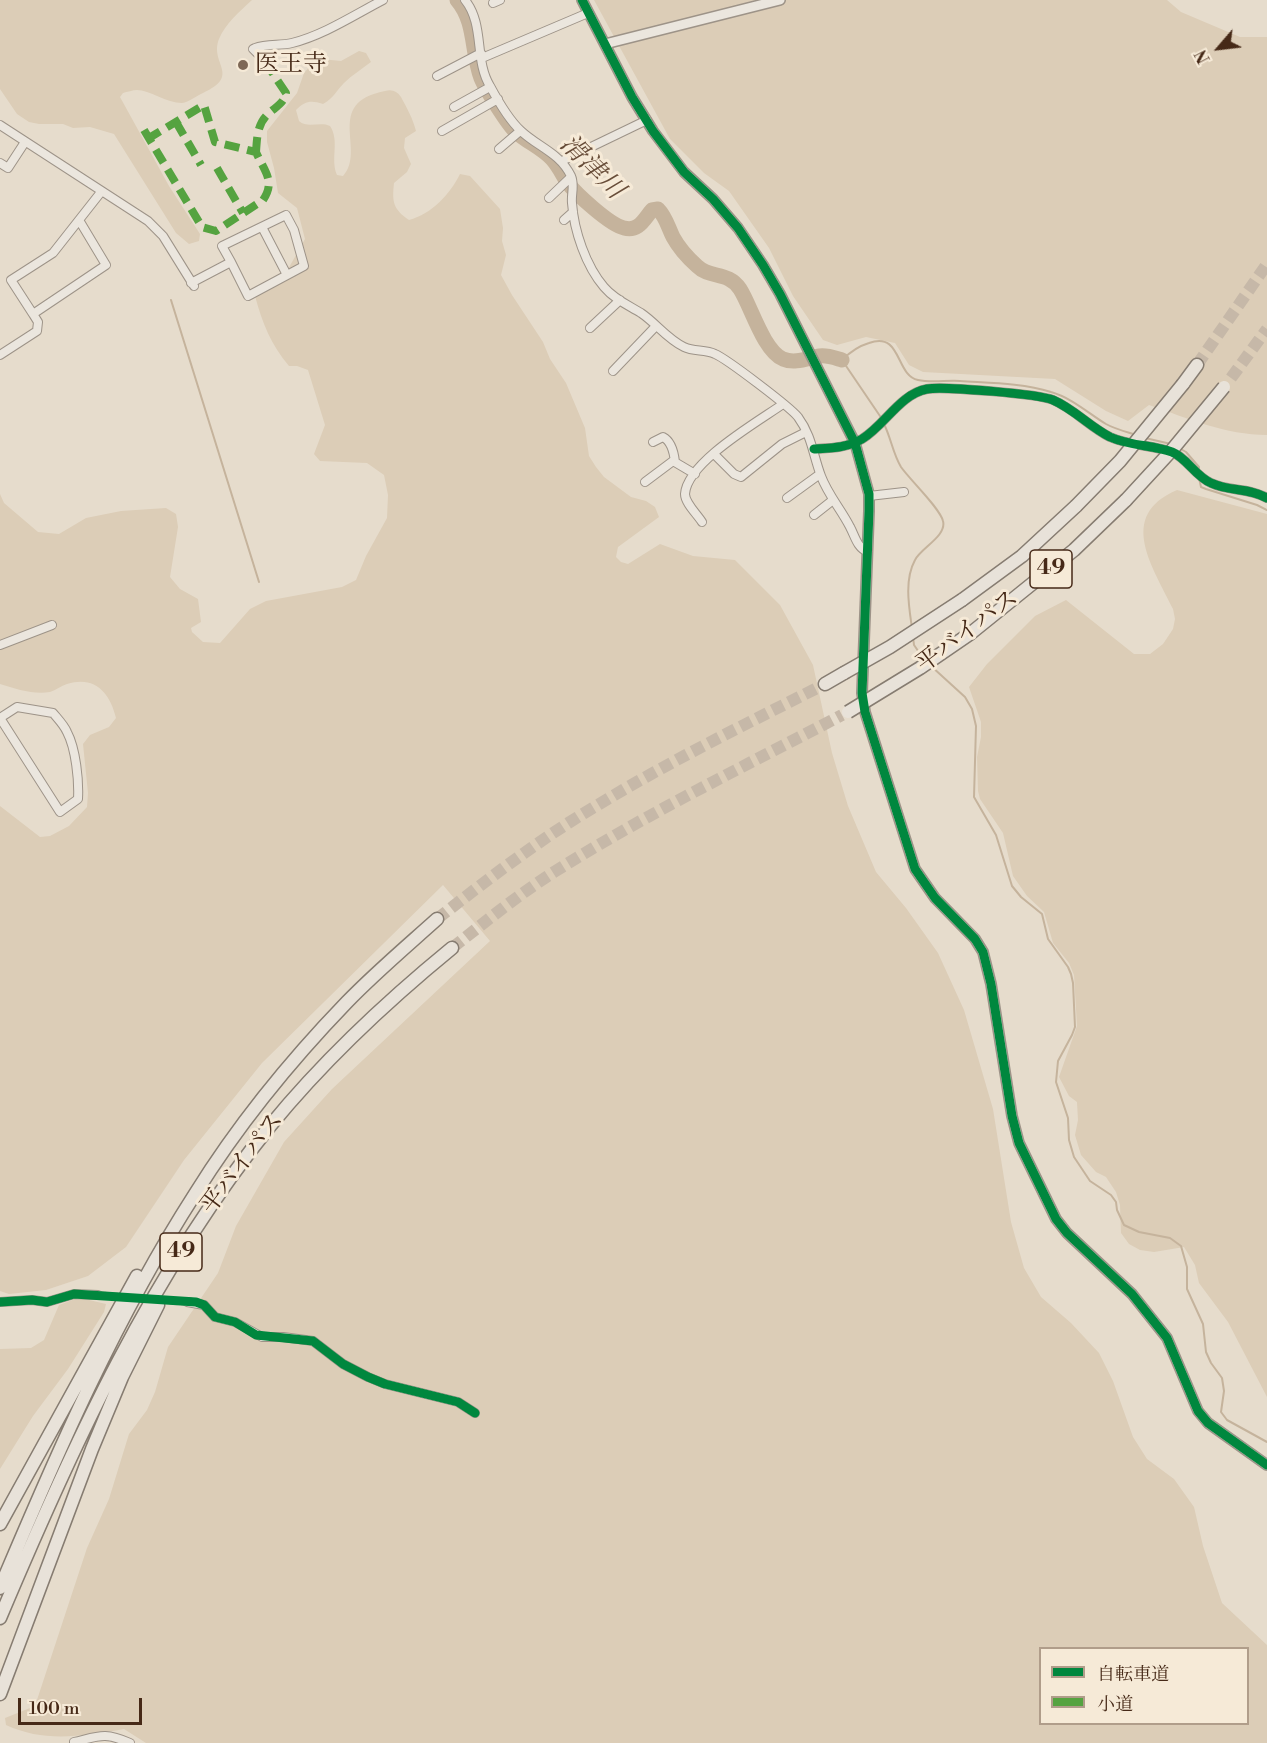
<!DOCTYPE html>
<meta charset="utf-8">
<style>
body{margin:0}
#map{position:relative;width:1267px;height:1743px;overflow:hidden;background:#e6dccc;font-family:"Libre Bodoni","Noto Serif JP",serif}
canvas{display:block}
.legend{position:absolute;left:1039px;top:1647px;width:210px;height:78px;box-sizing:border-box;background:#f6ead7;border:2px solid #b09d8a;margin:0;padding:8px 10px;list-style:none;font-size:18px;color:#462917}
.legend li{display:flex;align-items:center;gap:12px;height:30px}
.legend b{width:30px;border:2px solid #b09d8a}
.north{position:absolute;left:1189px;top:18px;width:60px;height:60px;-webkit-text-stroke:4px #f6ead7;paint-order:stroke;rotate:242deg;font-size:16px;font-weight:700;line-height:24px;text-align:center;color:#462917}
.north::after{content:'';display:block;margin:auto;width:21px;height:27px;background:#462917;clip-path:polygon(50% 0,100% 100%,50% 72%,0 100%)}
.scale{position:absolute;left:18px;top:1698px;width:124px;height:27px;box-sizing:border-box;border:3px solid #462917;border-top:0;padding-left:8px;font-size:18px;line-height:21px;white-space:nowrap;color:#462917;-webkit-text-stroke:4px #f6ead7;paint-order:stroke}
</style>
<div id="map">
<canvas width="1267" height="1743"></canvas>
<ul class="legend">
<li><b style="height:8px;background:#00873e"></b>自転車道</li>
<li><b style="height:8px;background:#55a340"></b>小道</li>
</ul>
<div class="north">N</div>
<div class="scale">100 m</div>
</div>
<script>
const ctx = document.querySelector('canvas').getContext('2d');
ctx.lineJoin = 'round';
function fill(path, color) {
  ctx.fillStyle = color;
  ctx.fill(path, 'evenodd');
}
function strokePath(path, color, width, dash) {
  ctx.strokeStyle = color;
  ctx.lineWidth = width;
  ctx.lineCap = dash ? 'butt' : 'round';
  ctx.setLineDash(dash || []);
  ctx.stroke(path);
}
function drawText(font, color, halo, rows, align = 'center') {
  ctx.font = font + ' "Libre Bodoni","Noto Serif JP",serif';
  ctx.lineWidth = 6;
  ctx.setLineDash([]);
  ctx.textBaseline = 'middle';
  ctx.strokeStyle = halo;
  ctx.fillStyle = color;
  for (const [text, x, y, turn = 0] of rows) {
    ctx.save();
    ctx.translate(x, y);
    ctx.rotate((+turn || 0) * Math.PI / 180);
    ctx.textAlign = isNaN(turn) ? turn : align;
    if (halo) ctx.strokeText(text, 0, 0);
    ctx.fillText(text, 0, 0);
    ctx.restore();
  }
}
fill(new Path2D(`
 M0,0H252C240,11 225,24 219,39C209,64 242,75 203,93C196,96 189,102 182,103C167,103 149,90 137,90C133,90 127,92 123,93L120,97L169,186L200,234L199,241L189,244L176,233L114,134L90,127L73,128L63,124H39L29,122L17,114L0,89Z
 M594,0H1167L1181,12L1240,37H1267V435C1226,435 1187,418 1149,405L1128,421L1106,411L1055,379L923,372L909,365L895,343L866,337L837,345L823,340L793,296L769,248L729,191L704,173L670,139Z
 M359,51L366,53L371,62C362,69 352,75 344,83C336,91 334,98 323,104C311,100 305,101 296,110L299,121C308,129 320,121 330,126C340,141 330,159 337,175L343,176C367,150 323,103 385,91C392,89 397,91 401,97C407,108 413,119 416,131L405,138L404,148L411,164L407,172L394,183C392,202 393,209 409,220C432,214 450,194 460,174L470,176L500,209L503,228L502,241L506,255L501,275L512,295L543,342L550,359L566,383L585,428L589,456L596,467L604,477L631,497L646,501L655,507L659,517L618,547L616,557L621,562L628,564L660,544L693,556L735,560L780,605L813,665L832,753L848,806L876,872L906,908L938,953L964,1010L993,1109L1011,1222L1024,1268L1041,1297L1071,1323L1099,1353L1113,1381L1133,1437L1147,1459L1174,1479L1194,1507L1203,1546L1222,1603L1267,1645V1743H146L124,1729C82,1736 45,1743 6,1725L5,1718L35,1706L87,1548L109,1499L129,1434L147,1410L155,1392L168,1347L218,1273L236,1226L284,1142L332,1089L490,941L443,885L262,1063L184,1160L126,1247L88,1276L46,1290L9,1294L0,1291V806L40,837L50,836L69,826L87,807L88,793L83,744L90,735L109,727L116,718C110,693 95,675 67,684C61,686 56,690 50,692C34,695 16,689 0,684V494L4,503L38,532L59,534L86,518L121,511L166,508L176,514L178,527L170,577L180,589L198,599L201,622L191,628L192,632L203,642L220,643L250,609L266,601L342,587L356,580L366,556L387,518L388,495L384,475L367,463L320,461L314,454L325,425L308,370L297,366H289C271,345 262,322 255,296L270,282L287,271L305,239L297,208L278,193L274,168L267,142V131L297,93L304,73L311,65L321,59L341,61ZM1040,1648H1248V1724H1040Z
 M1177,490L1267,514V1397L1228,1322L1199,1283L1195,1265L1184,1247L1154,1252L1140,1250L1129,1244L1121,1233L1120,1205L1116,1192L1106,1177L1096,1172L1081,1155L1075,1135L1078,1120L1077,1102L1069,1096L1059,1077L1077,1026L1074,975L1069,963L1053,943L1044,912L1027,896L1013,876L1003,833L980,799L978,791L977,757L981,737V722L969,687L987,664L1035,616L1066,600L1134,654H1150L1163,644L1173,629L1175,619L1173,609C1153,567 1116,516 1177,490Z
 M75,1299H85L106,1304L104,1312L68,1369L33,1416L0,1469V1349L31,1348L44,1340L59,1305Z`), '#dccdb7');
strokePath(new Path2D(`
 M171,300L259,582
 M882,419L842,360C850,352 859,346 869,343C902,331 895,375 918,380C931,383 947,380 960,381C989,383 1022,383 1051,392C1072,398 1088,413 1106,424C1115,429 1127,432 1136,435
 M884,424C891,438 893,454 901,467C910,480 940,508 943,521C947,536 921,548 915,560C904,580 909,607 912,628
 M1145,438L1171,444
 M1179,448L1186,452L1199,467V472
 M1199,478L1201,487L1206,489L1257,505L1267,510
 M913,637L914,645L925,661
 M931,666L965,697L972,709L976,726L974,797L996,835L1012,886L1021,897L1042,914L1048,939L1068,967L1071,974L1073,983L1075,1027L1072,1035L1058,1061L1056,1082L1068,1118L1069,1140L1074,1157L1090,1181L1111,1195L1116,1202L1117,1210L1124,1225L1139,1232L1170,1238L1181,1246L1187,1267V1289L1203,1324L1206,1352L1211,1363L1222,1378L1224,1391L1221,1412L1227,1420L1267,1442`), '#c5b39c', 2);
strokePath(new Path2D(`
 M457,0C476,22 471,52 481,78C485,88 508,125 516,132C527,142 542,148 552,159C559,167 562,174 567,182C576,194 610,225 624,228C639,232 644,219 652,210L658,209C666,217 668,227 673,237C679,248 688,258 697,266C710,279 728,271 740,289C751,306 763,350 783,359C795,364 808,358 820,356C827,355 835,358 842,360`), '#c5b39c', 15);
strokePath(new Path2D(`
 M98,1295L187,1302`), '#c6b8a8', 8, [8, 4]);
strokePath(new Path2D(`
 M1197,365L1267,264
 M1231,378L1267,329
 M437,919C488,879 540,839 596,806C670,761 748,723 825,684
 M452,948C485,922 518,895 554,872C646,814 745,766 842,715`), '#c6b8a8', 12, [12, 6]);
const minor = new Path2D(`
 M465,0C485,25 474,60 490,86C498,101 509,120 521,131C538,147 560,153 571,176C575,185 571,194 572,203C574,231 586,266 604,287C614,299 628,305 641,313C656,323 667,339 684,347C694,352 705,349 715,354C727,359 790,407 798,417C812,436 813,455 821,476C828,495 841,509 850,527C855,536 857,548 868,552
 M493,3L500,0
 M482,58L588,13
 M263,59L253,49L255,48C267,43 280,46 292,43C324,35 354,15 383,0
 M437,76L481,53
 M454,107L490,87
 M0,125L148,221L163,236L194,286
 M442,131L498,99
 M499,149L520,131
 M562,161L647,120
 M0,163L8,168L25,142
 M549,198L571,177
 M564,220L573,212
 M262,227L287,275
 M191,283L231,262L222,246L286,215L294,230L304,266L248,296L231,262
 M33,314L11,280L53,253L101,192
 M590,328L620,300
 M0,355L37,331L38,322L33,314L106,265L79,220
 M613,371L656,326
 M653,442L663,437C671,441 674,453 675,462
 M814,449C831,448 847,448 862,439C885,425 900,394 927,389C942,386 1039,394 1053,400C1074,409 1090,427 1110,437C1130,446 1152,445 1172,452C1187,458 1195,476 1211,483C1230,492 1247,487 1267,498
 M714,454L734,474L741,477L782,444L806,432
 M645,482L673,461L695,474
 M869,496L904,492
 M787,498L820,474
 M814,515L833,500
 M702,522C697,514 685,503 685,494C687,462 759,421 783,404
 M0,645L52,625
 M17,707L53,713C58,719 64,725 67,732C76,749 79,781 78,799L60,812L0,718Z
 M0,1302L32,1300L47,1302L74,1294L98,1295
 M187,1302L204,1305L215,1317L235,1322L262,1337H283L313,1341L343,1364L368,1377L385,1384L458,1402L475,1413
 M74,1742C100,1736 104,1732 130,1743`);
const tertiary = new Path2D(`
 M582,0L632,97L653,131L684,172L713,199L738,228L763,265L780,294L855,443L869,494V511L862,693L865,712L915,869L935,898L975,939L983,952L991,984L1012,1116L1019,1143L1056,1219L1067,1233L1132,1294L1167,1338L1198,1411L1208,1423L1267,1465
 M605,44L780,0`);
const trunk = new Path2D(`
 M1183,384L1197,365
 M962,600L1022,556L1076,506
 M971,633L1074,550L1126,500
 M825,684L844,673
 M0,1524L137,1276
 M0,1588C57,1453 116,1317 195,1194C238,1125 291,1060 347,1002C375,973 407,946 437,919
 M0,1618C73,1445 151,1273 270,1126C324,1060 386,1002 452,948
 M0,1694L92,1449L122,1377L158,1305`);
strokePath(minor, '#9d9388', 10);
strokePath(tertiary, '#9d9388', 12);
strokePath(trunk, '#867c71', 15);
strokePath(minor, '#ebe6de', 8);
strokePath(tertiary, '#ebe6de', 9);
strokePath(trunk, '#e8e2d9', 12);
const trunkBridge = new Path2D(`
 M1126,500L1172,450L1224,387
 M1076,506L1120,461L1183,384
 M844,673L890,647L962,600
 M848,712L920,668L971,633`);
strokePath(trunkBridge, '#867c71', 15, []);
strokePath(trunkBridge, '#e8e2d9', 12);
strokePath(new Path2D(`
 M176,122L201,165
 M144,130L202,227L216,231L263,200C276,181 264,171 256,152L215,142L204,105L149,138
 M256,152C257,139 257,125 267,115C275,107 284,104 286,93L263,59
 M217,168L243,213`), '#55a340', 8, [15, 8]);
strokePath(new Path2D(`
 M582,0L632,97L653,131L684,172L713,199L738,228L763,265L780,294L855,443L869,494V511L862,693L865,712L915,869L935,898L975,939L983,952L991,984L1012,1116L1019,1143L1056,1219L1067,1233L1132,1294L1167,1338L1198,1411L1208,1423L1267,1465
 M814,449C831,448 847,448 862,439C885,425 900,394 927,389C942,386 1039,394 1053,400C1074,409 1090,427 1110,437C1130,446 1152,445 1172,452C1187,458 1195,476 1211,483C1230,492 1247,487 1267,498
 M0,1302L32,1300L47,1302L74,1294L196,1302L204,1305L215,1317L235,1322L256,1335L313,1341L343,1364L368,1377L385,1384L458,1402L475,1413`), '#00873e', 9);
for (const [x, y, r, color] of [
 [243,65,6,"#7e6856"]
]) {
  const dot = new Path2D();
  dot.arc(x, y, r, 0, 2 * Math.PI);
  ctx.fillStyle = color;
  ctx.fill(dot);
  strokePath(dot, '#f6ead7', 2);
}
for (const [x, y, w] of [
 [1051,569,42],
 [181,1252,42]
]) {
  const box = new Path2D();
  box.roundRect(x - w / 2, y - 19, w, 38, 4.5);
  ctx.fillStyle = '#f6ead7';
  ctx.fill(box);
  strokePath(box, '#462917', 1.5);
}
drawText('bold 22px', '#462917', null, [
 ["49",1051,569],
 ["49",181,1252]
]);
drawText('24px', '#462917', '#f6ead7', [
 ["医王寺",255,65]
], 'left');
drawText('24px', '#462917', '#f6ead7', [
 ["平バイパス",968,632,-37],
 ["平バイパス",243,1164,-53]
]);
drawText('italic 26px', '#684d39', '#f6ead7', [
 ["滑津川",591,168,45]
]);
</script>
